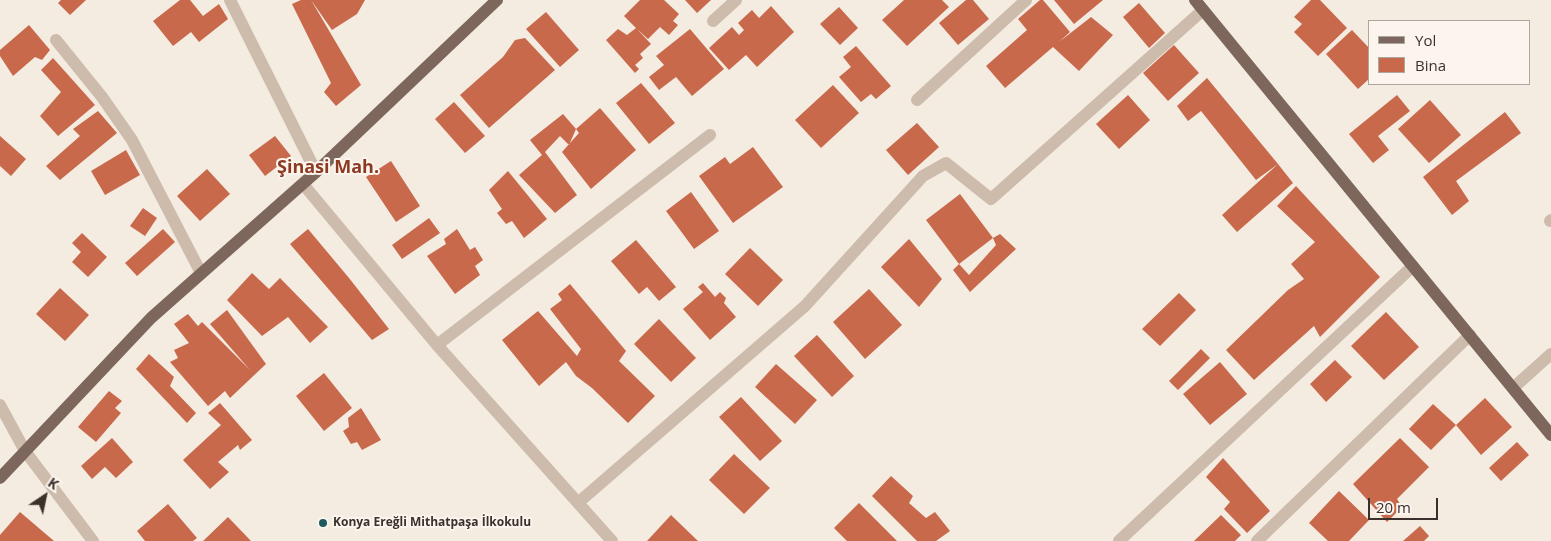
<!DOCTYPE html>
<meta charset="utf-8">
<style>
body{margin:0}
#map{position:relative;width:1551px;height:541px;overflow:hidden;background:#f4ebe1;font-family:"Open Sans",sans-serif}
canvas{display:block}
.legend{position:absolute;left:1368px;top:20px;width:162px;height:65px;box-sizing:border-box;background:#fbf5ee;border:1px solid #aea6a0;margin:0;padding:6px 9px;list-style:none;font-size:15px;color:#3b302b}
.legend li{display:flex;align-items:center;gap:10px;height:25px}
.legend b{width:25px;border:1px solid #aea6a0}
.north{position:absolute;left:20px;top:471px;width:50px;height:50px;-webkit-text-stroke:4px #fbf5ee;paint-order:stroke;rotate:34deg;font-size:14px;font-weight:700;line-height:20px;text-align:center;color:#3b302b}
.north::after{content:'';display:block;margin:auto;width:18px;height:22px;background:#3b302b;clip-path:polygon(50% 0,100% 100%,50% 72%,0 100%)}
.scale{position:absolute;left:1368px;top:498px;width:70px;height:22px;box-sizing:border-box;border:2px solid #3b302b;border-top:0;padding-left:6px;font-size:15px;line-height:18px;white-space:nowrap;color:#3b302b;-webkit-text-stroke:4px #fbf5ee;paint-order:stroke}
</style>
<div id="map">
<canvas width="1551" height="541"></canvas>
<ul class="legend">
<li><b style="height:6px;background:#7d675c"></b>Yol</li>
<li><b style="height:14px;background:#c8694b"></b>Bina</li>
</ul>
<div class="north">K</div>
<div class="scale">20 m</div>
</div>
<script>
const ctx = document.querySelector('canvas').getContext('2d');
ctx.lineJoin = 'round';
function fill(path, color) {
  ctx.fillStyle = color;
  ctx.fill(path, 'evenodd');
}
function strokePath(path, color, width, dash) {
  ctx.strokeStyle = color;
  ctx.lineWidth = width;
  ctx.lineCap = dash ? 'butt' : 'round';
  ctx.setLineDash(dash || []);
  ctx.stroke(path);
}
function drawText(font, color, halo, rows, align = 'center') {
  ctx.font = font + ' "Open Sans",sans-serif';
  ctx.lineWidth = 4;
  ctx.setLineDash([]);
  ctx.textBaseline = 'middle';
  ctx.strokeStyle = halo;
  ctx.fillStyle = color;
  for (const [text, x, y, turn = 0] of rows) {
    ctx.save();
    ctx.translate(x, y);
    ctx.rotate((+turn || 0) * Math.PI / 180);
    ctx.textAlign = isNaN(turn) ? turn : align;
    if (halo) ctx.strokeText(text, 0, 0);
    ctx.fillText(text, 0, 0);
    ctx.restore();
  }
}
fill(new Path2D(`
 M61,0H86L70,15L58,3Z
 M180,0H190L203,16L219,4L228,19L199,42L191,32L173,46L153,21Z
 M301,0H311L361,85L336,106L324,92L331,83L292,4Z
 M311,0H365L357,14L332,30Z
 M640,0H664L679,14L673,21L678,25L669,35L660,27L648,39L637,29L651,44L640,54L643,58L635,65L639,69L635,73L606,40L618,29L627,35L636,28L624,16Z
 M685,0H711L697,13Z
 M904,0H942L949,7L907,46L882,20Z
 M966,0H973L989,19L958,45L939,23Z
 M1040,0H1043L1070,32L1059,42L1091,17L1113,35L1079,71L1053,47L1005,88L986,66L1027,30L1018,19Z
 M1054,0H1103L1074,24Z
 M1311,0H1320L1347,28L1318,56L1294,32L1302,24L1294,17Z
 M1139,3L1165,33L1149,48L1123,17Z
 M771,6L794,32L757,67L746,55L729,70L709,48L732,27L739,35L744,30L738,23L752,10L759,18Z
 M839,7L858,28L840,45L820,24Z
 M546,12L579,50L560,67L526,29Z
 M29,25L50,50L42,60L35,57L13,76L0,56V50Z
 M690,29L724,69L692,96L676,77L659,90L649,77L664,65L656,56Z
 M1352,30L1370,49V78L1358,89L1326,54Z
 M525,38L555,70L489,128L460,95L503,57L515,40Z
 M1174,45L1199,73L1168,101L1143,73Z
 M856,46L891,86L876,99L871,94L861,102L839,77L851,67L843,57Z
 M53,58L95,105L58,136L40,116L61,92L41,70Z
 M1207,78L1278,164L1293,183L1237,232L1222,215L1278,164L1256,180L1201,111L1188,121L1177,106Z
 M641,83L675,123L649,144L616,103Z
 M833,85L859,113L821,148L795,120Z
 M1128,95L1150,120L1119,149L1096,124Z
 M1397,95L1410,111L1378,136L1389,150L1373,163L1349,134Z
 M1430,100L1461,135L1429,163L1398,129Z
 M454,102L485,136L465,153L435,119Z
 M600,108L636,150L591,189L562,152L579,133L576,129Z
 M98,111L117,133L60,180L46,166L80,136L73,129Z
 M1505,112L1521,133L1456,181L1469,201L1452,215L1423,177Z
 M563,114L576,129L569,145L560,136L545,152L577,195L555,213L519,175L542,155L530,140Z
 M917,123L939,147L908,175L886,150Z
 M0,136L26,159L11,176L0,166Z
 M275,136L291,156L265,176L249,155Z
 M753,147L783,187L733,223L699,176L725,157L730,164Z
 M126,150L140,175L105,195L91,171Z
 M391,161L420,206L396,222L366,177Z
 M207,169L230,194L200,221L177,196Z
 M508,171L547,219L524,238L512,221L506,224L497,213L502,209L489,190Z
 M1296,186L1380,277L1320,337L1314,326L1254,380L1226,350L1288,290L1304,279L1291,264L1315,242L1277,206Z
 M691,192L719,231L694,249L666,211Z
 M960,194L993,238L959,264L969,275L996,245L993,238L1000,234L1016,249L970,292L953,270L959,264L926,220Z
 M143,208L157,218L145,236L130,226Z
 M429,218L440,233L402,259L392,245Z
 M163,229L175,242L137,276L125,263Z
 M308,229L349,278L389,329L372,340L290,244Z
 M457,229L470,250L475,247L483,260L475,266L480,275L455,294L427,256L446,244L444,239Z
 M82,233L107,257L88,277L72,262L81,252L72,243Z
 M909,239L942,279L919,307L881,267Z
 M636,240L676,287L659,301L647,287L639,294L611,261Z
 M750,248L783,280L758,306L725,274Z
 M252,273L269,289L280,278L328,327L310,343L288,317L262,336L227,300Z
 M703,283L715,297L720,292L726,298L724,303L736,317L710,340L683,309L703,292L698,287Z
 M570,284L626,351L619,361L655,396L628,423L592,388L576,376L566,362L539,386L502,340L538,311L577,356L581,349L550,309L562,300L558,294Z
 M60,288L89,315L65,341L36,314Z
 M869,289L902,325L865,359L833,322Z
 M1179,293L1196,310L1160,346L1142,329Z
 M227,310L266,364L230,398L225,391L208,406L170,362L178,358L174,350L189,343L174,324L188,314L198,326L202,322L250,370L210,324Z
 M1386,312L1419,347L1384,380L1351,346Z
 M659,319L696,358L671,382L634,344Z
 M817,335L854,376L832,397L794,356Z
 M1201,349L1210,358L1178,390L1169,381Z
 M149,354L174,377L170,386L196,413L187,423L136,369Z
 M1335,360L1352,377L1326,402L1310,384Z
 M1220,362L1247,394L1210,425L1183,394Z
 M776,364L817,400L795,424L755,387Z
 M324,373L352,408L324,431L296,396Z
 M109,391L122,401L115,408L121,413L96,442L78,427Z
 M741,397L782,441L760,461L719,417Z
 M1485,398L1512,427L1481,455L1456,425Z
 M220,403L252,440L240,450L238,445L218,462L229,472L210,489L183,460L221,425L208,413Z
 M1433,404L1456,425L1431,450L1409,429Z
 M361,408L381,440L362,450L357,442L351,444L343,431L349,427L348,418Z
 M112,438L133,462L116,478L105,467L92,479L81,466Z
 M1400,438L1429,467L1397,499L1402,507L1387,522L1353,484Z
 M1517,442L1529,455L1501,481L1489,468Z
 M734,454L770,488L744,514L709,480Z
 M1223,458L1270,511L1247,533L1224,509L1230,502L1206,477Z
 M891,476L913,496L909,503L926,518L935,512L950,531L936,541H917L872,496Z
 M1339,491L1369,520L1349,541H1328L1309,523Z
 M859,503L897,541H847L834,528Z
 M168,504L197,538L193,541H145L137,531Z
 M20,512L54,541H0V535Z
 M671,515L698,541H647Z
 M1221,515L1241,535L1235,541H1194Z
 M228,517L251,541H203Z
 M1420,526L1429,536L1424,541H1403Z`), '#c8694b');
strokePath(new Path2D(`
 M230,0L316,172
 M713,21L736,0
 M56,40L102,97L132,140L201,273
 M917,100L1026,0
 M303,184L437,345L612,541
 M1550,221L1551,220
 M437,345L710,135
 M1513,388L1551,354
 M0,405L25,451L93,541
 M579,502L805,306L923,176L946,163L991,199L1203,10
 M1119,541L1413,266
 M1257,541L1470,335`), '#cdbbac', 12);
strokePath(new Path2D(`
 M1195,0L1551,435
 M0,478L151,318L316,172L497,0`), '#7d675c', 12);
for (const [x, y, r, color] of [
 [323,523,5,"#1f5a5e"]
]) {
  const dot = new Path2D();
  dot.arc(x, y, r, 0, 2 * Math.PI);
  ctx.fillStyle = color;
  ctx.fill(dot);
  strokePath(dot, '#fbf5ee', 2);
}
drawText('bold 12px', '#3b302b', '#fbf5ee', [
 ["Konya Ereğli Mithatpaşa İlkokulu",333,523]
], 'left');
drawText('bold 18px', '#8c3b22', '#fbf5ee', [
 ["Şinasi Mah.",328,168]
]);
</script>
